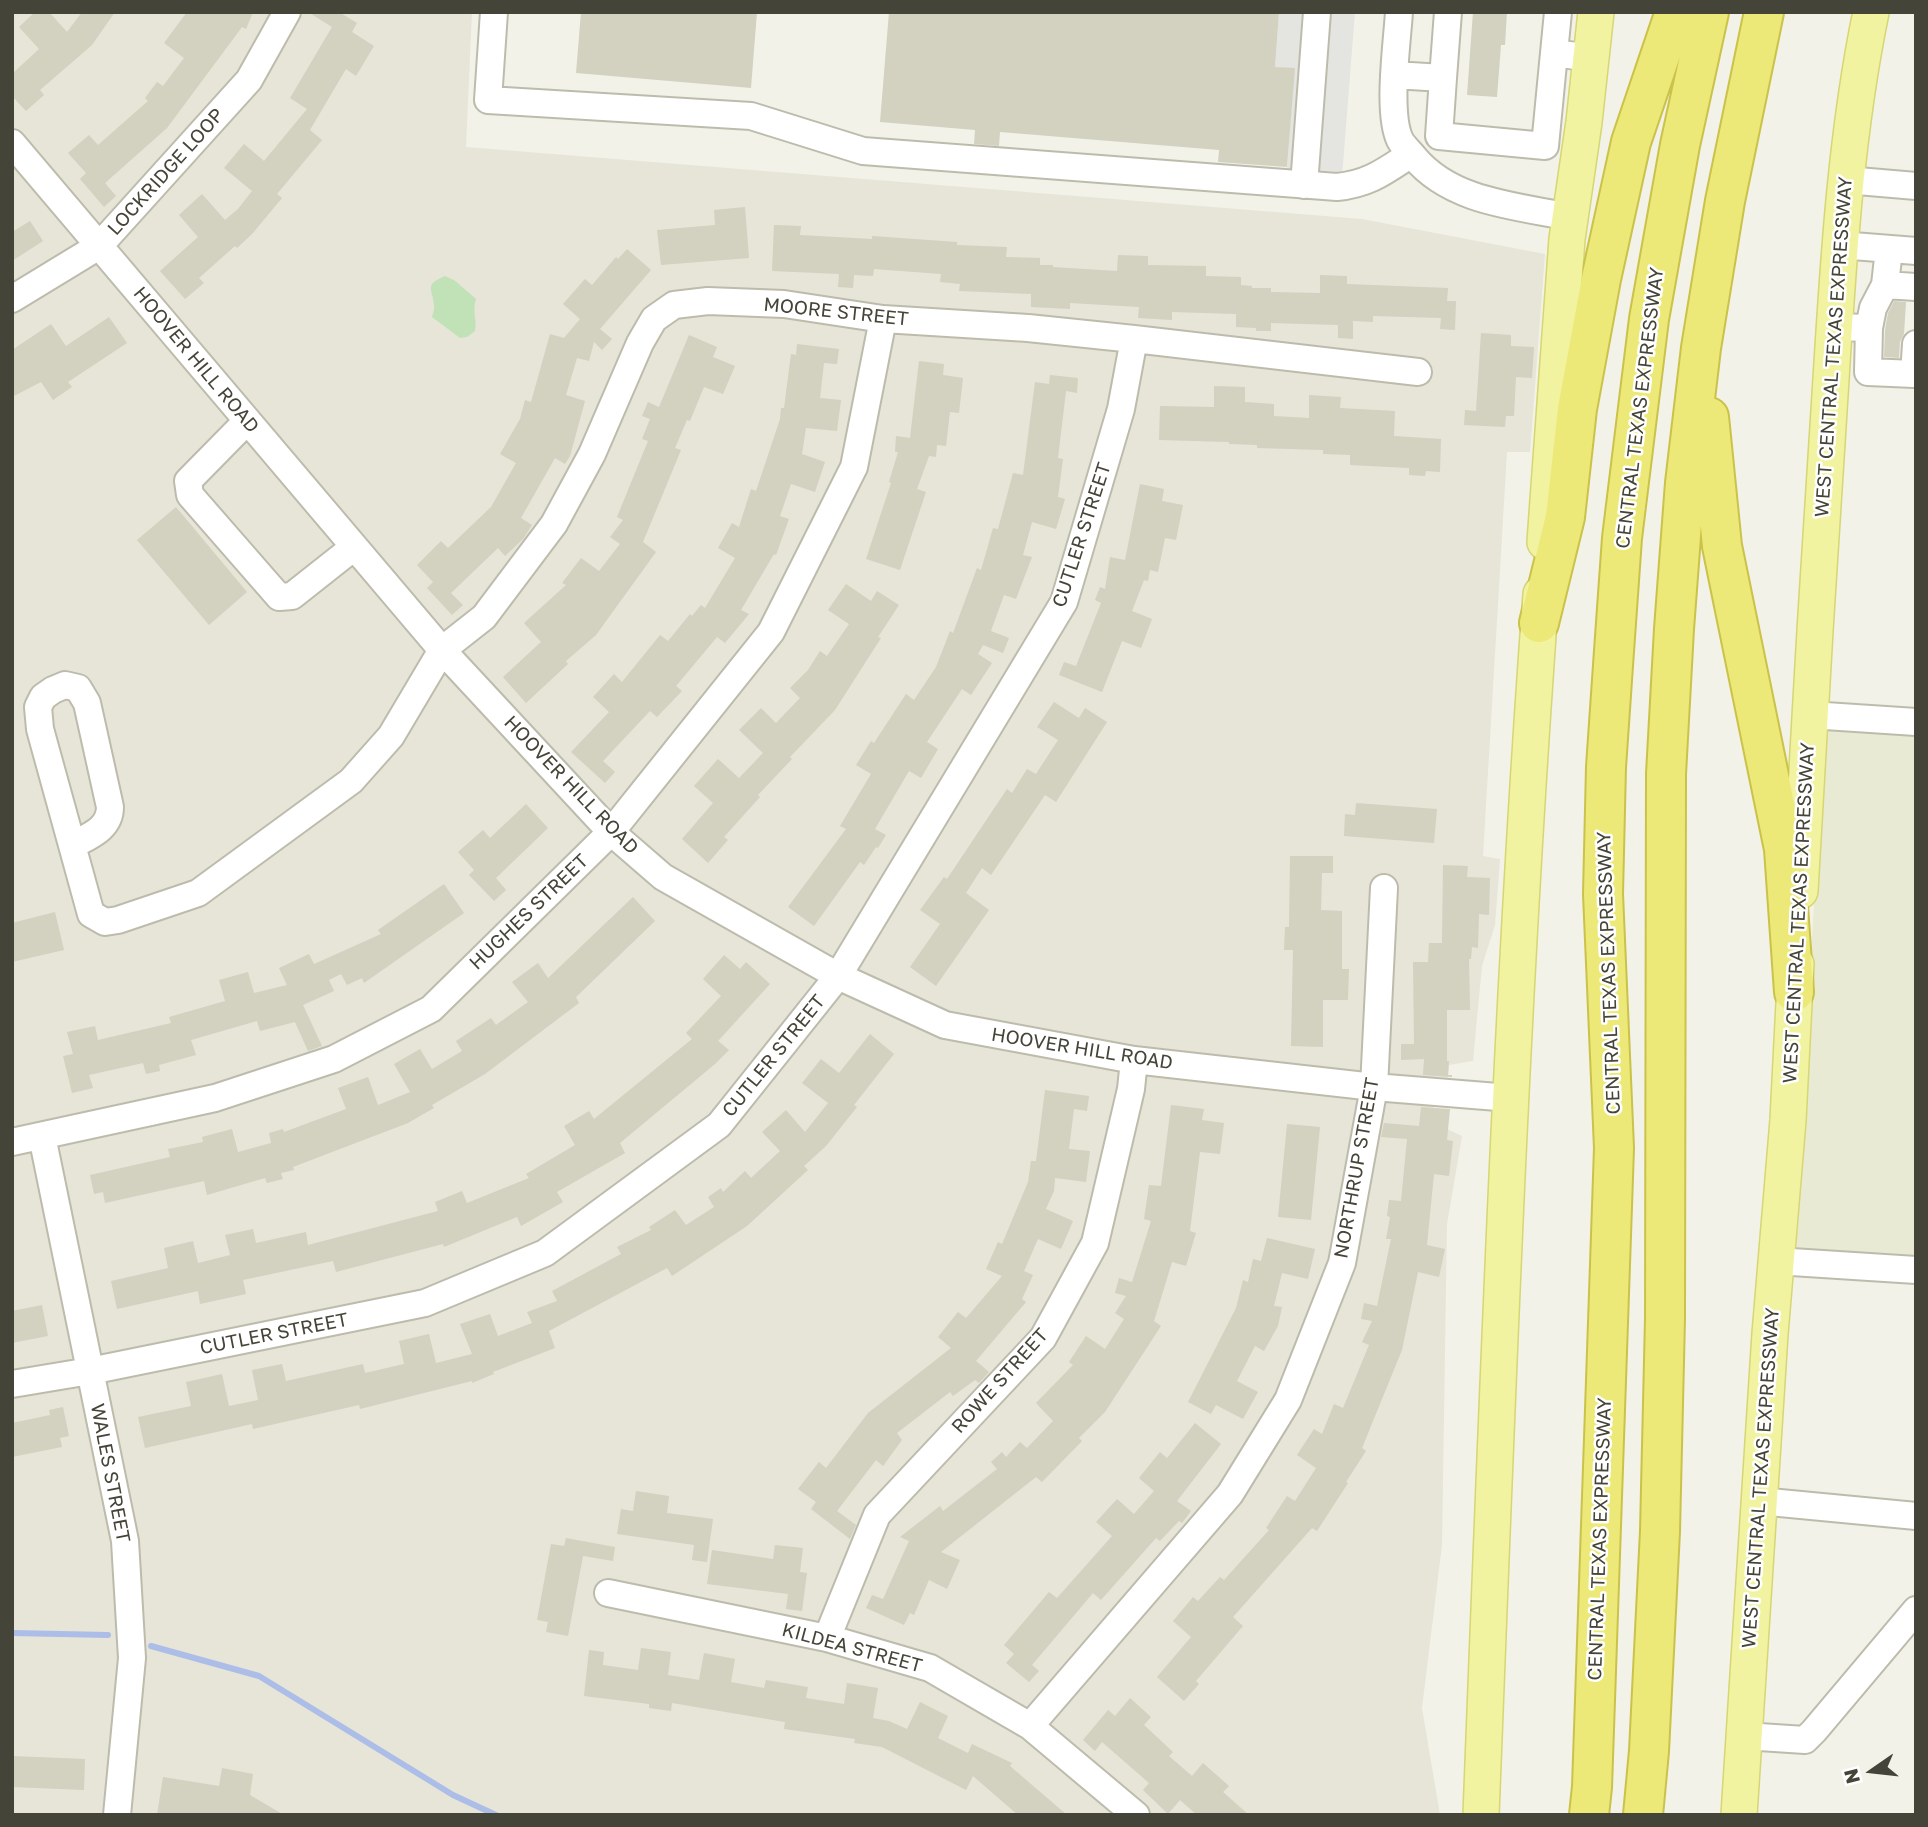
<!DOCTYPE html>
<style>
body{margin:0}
#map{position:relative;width:1928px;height:1827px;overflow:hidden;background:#f2f2e9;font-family:"Golos Text",sans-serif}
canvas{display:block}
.frame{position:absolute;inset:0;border:14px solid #454438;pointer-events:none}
.north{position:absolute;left:1837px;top:1736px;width:70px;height:70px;-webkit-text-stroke:5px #fff;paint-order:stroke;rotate:256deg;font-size:19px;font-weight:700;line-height:28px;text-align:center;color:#454438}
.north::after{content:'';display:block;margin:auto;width:24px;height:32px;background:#454438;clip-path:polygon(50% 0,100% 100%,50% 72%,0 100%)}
</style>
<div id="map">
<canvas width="1928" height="1827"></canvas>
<div class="frame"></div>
<div class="north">N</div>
</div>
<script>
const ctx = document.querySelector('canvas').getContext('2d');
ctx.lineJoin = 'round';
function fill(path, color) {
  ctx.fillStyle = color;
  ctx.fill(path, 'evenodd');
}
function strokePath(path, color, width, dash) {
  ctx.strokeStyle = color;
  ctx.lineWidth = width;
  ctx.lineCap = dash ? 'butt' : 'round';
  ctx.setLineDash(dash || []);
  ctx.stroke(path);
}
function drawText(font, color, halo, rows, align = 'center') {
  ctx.font = font + ' "Golos Text",sans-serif';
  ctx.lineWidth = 5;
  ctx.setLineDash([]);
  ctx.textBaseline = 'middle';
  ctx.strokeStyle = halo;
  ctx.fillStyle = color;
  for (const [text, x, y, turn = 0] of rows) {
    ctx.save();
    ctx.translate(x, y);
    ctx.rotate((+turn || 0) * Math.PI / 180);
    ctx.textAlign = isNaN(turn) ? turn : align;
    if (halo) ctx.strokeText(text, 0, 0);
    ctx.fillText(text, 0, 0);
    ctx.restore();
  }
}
fill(new Path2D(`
 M12,12H472L466,147L1362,219L1545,254L1530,452H1507L1483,856L1500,859L1495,925L1482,966L1473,1061L1449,1065L1448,1078L1436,1077L1432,1122L1462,1136L1447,1224L1442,1545L1422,1708L1440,1815H12Z`), '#e6e5d7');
fill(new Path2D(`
 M1825,727L1916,734V1256L1793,1248Z`), '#e9ead4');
fill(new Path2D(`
 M445,276L454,280L476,299C472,312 477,318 475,331L467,337L460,338L432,317C433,313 435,309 434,305C433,289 423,285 445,276Z`), '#c1e2b6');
fill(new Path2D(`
 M1279,12H1355L1342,176L1287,171L1294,69L1275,67Z`), '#e4e4e0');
strokePath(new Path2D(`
 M12,1633L108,1635
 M151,1646L259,1676L453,1795L496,1815`), '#acbde8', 6);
fill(new Path2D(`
 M35,12H49L67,32L82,12H115L92,45L40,90L44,95L26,111L12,96V74L39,49L19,27Z
 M187,12H253L246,29L242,27L167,128L105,183L116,196L104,207L80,179L86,173L68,153L89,135L98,145L148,101L145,98L157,82L163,86L184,58L164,43Z
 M308,12H339L357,23L352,32L374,46L356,76L346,69L310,130L322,140L277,194L282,198L252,234L237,248L235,246L199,278L204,283L185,299L160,271L198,237L179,215L202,194L225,220L238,209L252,191L224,168L244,144L264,161L307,109L290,98L332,27Z
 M581,12H757L751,88L576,73Z
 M889,12H1279L1275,67L1295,68L1287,167L1218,162L1219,150L1000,132L999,146L974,144L975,130L880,122Z
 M1473,12H1507L1505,45H1501L1497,97L1467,95Z
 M745,207L749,258L661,265L657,230L715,225L714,210Z
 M30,221L43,241L12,261V232Z
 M774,225L801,226L800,235L872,239V236L957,242V245L1007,247L1006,257L1040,258V265H1053V267L1117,271L1118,255L1148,256V265L1206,266V276L1241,277V285L1252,286V288H1271V292L1320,293V275L1347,276V284L1448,288L1447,301H1456L1455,330L1440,329L1441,318L1373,316V322L1353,321V339L1338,338V325L1271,323V331H1256V328L1236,327V314L1172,312V320L1138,318L1139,307L1070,303V309L1031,307V294L959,291L960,284L940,282L941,274L874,269L873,276L854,275L853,288L838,287L839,274L772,271Z
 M627,249L651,270L600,329L612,339L602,350L594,342L589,361L577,358L566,395L585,401L570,456L565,464L555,458L521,518L532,525L523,539L505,556L498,548L451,593L463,605L452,615L427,588L433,582L417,565L441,541L448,548L491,507L516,463L500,454L520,419L525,400L531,402L550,334L564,338L580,319L563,304L585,279L592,285L616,257L618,259Z
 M1894,301L1906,302L1904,334L1900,342L1899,358L1884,357L1885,330L1888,313Z
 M109,317L127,343L68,382L72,387L53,400L41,382L12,397V350L51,324L66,346Z
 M1481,333L1511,335V346L1534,347L1532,378L1516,377L1514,416H1506L1505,427L1464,425L1465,410L1476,411Z
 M689,335L717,347L713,357L735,366L723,394L704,387L690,421L687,420L675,448L681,450L643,542L656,552L596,635L566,661L568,664L526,703L503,677L541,642L524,623L566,585L562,583L581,558L599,571L620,544L610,537L623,520L617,517L648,441L642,439L650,419L642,416L648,402L659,407Z
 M797,344L839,349L837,364L824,363L820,398L841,400L837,431L806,428L802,454L825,462L815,492L791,484L780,516L789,519L776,555L774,554L741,610L749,614L725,643L717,637L676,686L682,691L657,717L650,711L603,761L615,772L605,783L571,752L609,712L593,697L614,674L622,682L660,635L668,641L690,614L692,616L701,605L705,608L735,558L718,548L732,523L739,527L751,489L756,491L780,419L781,408H784L791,354L796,355Z
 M919,361L944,364L943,375L963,378L959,413L950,412L946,446L937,445L936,457L929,456L917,489L926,492L900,570L866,559L891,483L889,482L898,452H895L896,436L910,438Z
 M1050,375L1078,378L1077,393L1066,391L1058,458L1063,459L1058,497L1065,499L1056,529L1032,522L1023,555L1032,557L1016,599L1004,595L991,631L1009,638L1003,653L983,645L978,654L992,663L971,695L962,689L927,742L938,749L921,778L909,771L875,829L886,835L878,848L876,847L864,865L860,862L814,926L788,907L846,829L840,826L871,774L856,765L871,741L874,743L906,694L914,700L936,667L950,631L953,633L977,568L981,570L993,528L998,529L1013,473L1023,475L1035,382L1049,384Z
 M1214,386L1245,387V402L1274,404V416L1309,418V395L1341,397L1340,408L1395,411L1394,436L1441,439L1440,472L1426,471L1425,476L1409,475V468L1350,465V455L1323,454V450L1257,448V445L1229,444V442L1159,440L1160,406L1214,407Z
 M1140,484L1164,489L1162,501L1183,505L1176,540L1165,538L1158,572L1150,570L1148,581L1144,580L1132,611L1152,619L1141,648L1122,641L1102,692L1059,675L1064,662L1076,666L1101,603L1095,600L1100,587L1105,589L1110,557L1125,560Z
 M176,507L247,592L209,625L137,540Z
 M846,584L871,601L877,591L899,605L878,637L881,638L835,710L790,757L792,759L758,795L760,797L724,837L728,840L708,863L682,839L713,803L694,786L718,759L739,778L763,753L739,730L761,708L776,723L800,698L790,688L808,670L820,651L827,656L849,624L828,610Z
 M1054,702L1079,718L1085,708L1107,722L1056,802L1045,795L991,875L982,868L966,893L989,910L936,986L910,967L940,924L920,910L944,877L947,879L1007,789L1012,793L1027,769L1036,774L1058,740L1037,727Z
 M1356,803L1437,809L1434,843L1344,836L1345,814L1355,815Z
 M526,804L548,828L496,878L506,890L494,901L469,875L474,870L458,852L483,830L490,838Z
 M1290,856H1333V873H1322L1321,910L1342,911V969H1349L1348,1000H1323V1047L1291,1046L1293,950H1284L1285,927H1289Z
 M1443,865L1468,866L1467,877L1490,878L1489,915L1479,914L1478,948L1472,947L1471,959H1469L1470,1010H1447V1061H1449L1448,1075H1452V1077L1423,1075L1424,1059L1401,1060V1044H1414L1413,962H1428L1429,943H1442Z
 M444,884L464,913L364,983L362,978L347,985L341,974L329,980L334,991L303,1005L322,1046L308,1051L295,1022L260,1031L257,1021L191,1040L196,1055L159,1065L160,1071L146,1074L143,1063L89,1075L93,1088L72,1093L63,1056L73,1054L67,1032L95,1026L98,1040L171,1023L169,1017L225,1001L219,980L248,972L254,993L287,985L279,968L309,954L314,964L381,934L378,930Z
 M633,897L655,921L576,997L579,1003L485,1074L432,1105L434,1108L408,1123L293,1167L294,1170L281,1173L283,1179L267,1183L265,1178L207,1195L204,1181L105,1203L103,1192L94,1194L90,1175L170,1157L168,1149L203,1142L202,1137L232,1129L238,1152L271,1143L269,1133L283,1129L284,1132L346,1109L338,1088L368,1077L378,1105L410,1092L394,1064L420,1049L432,1069L462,1051L456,1041L491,1018L496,1025L528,1002L512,982L538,963L548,978Z
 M55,912L64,950L12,962V923Z
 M724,955L740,969L746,962L770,984L718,1041L729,1050L715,1064L620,1143L625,1153L557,1192L563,1202L521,1226L517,1217L444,1247L443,1244L336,1272L333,1261L243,1280L246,1294L200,1304L198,1291L117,1309L111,1281L168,1268L164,1248L193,1241L198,1263L230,1255L225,1235L253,1229L256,1243L306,1232L308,1245L438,1211L435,1202L462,1191L467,1203L529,1178L526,1174L575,1145L564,1126L589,1111L594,1119L692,1039L686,1033L721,996L703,979Z
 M870,1034L894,1054L854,1105L857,1107L826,1146L804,1166L808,1170L747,1226L672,1276L667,1268L549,1331L555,1348L493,1372L494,1374L472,1383V1381L360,1409L359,1405L253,1429L252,1424L145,1448L138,1417L191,1406L186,1382L222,1374L229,1406L258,1400L252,1370L282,1364L286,1381L363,1364L365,1373L404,1364L399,1341L429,1334L436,1363L472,1354L460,1324L490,1314L498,1336L532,1323L527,1312L557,1301L552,1291L621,1254L617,1247L651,1230L649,1227L675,1210L686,1225L714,1207L708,1197L721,1188L723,1192L745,1171L751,1178L780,1151L762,1132L786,1110L805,1132L828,1103L802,1083L821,1059L839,1073Z
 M1045,1090L1089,1096L1087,1111L1074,1109L1069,1149L1090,1151L1086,1182L1055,1178L1054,1191L1046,1209L1073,1221L1061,1249L1038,1239L1024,1271L1033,1275L1022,1299L1026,1302L976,1361L989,1372L979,1383L975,1380L953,1396L950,1392L897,1433L902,1440L883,1466L876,1460L837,1511L856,1525L850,1539L811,1509L816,1502L798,1489L819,1462L826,1468L868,1413L951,1348L938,1337L958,1312L966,1318L1002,1276L986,1269L998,1242L1002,1244L1028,1182L1031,1161H1036Z
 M1171,1105L1204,1109L1202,1120L1224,1123L1220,1154L1200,1152L1190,1231L1196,1233L1186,1266L1172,1262L1154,1321L1161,1326L1105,1412L1079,1438L1082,1441L1042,1482L1036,1477L941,1552L960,1560L947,1589L929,1580L914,1615L910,1613L904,1625L866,1608L872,1595L883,1599L909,1541L900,1537L940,1506L943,1511L997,1469L991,1462L1002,1452L1006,1457L1020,1442L1027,1448L1053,1421L1036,1403L1073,1365L1069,1362L1086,1336L1105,1349L1124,1319L1115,1313L1126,1296L1115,1293L1119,1278L1132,1282L1151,1221L1144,1219L1149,1185L1161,1186Z
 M1421,1107L1450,1109L1447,1140L1453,1141L1449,1176L1434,1174L1427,1245L1445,1249L1439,1277L1418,1272L1402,1350L1362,1448L1366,1451L1346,1482L1348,1483L1317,1531L1312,1528L1233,1617L1243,1626L1196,1681L1199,1684L1184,1701L1157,1677L1191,1637L1173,1621L1193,1597L1198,1601L1220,1577L1224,1580L1269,1530L1266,1528L1287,1496L1295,1501L1316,1468L1297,1455L1314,1429L1322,1434L1334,1404L1343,1408L1369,1345L1362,1342L1372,1321L1361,1319L1364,1303L1377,1306L1391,1239H1386L1390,1217L1387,1216L1389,1200L1401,1201L1407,1139L1381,1137L1384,1123L1419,1126Z
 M1287,1124L1320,1127L1311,1220L1278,1217Z
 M1267,1238L1315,1249L1308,1279L1282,1273L1274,1306L1282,1307L1278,1326L1264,1351L1255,1346L1237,1381L1258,1392L1243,1419L1216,1405L1211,1414L1188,1402L1236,1308L1243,1280L1248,1282L1253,1259L1261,1261Z
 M42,1305L48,1336L12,1343V1311Z
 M63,1407L69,1436L60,1438L62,1447L12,1457V1423L50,1415L49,1410Z
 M1195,1423L1221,1444L1177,1501L1191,1511L1182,1523L1179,1521L1160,1541L1156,1538L1101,1600L1093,1593L1032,1665L1039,1671L1029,1682L1006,1663L1014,1654L1004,1645L1049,1592L1057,1598L1112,1536L1096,1522L1117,1499L1134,1514L1154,1491L1139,1478L1160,1452L1167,1458Z
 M636,1491L669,1496L667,1513L713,1519L707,1562L692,1560L694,1545L617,1534L621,1509L633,1511Z
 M566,1538L615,1547L613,1561L583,1556L568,1636L546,1632L548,1622L537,1620L551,1544L564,1546Z
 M775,1545L803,1548L800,1572L807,1573L802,1611L786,1609L788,1594L707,1584L712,1550L773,1559Z
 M641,1648L671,1652L668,1675L699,1680L704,1653L735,1659L731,1682L764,1688L766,1680L808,1687L806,1698L844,1704L847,1683L878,1688L873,1718L889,1721L907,1729L920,1702L948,1716L938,1738L968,1753L972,1744L1012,1763L1010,1766L1067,1815H1018L973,1776L966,1790L882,1747L854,1743L855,1739L784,1729L785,1722L672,1703L671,1711L649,1708V1704L584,1696L589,1650L604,1652L603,1665L638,1670Z
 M1130,1698L1151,1717L1144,1725L1173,1752L1169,1756L1192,1776L1203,1763L1229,1786L1223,1792L1249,1815H1197L1180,1800L1168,1814L1143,1790L1149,1783L1102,1742L1095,1751L1083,1740L1108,1710L1115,1716Z
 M12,1756L85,1759L84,1790L12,1787Z
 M222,1768L253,1774L250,1795L284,1815H157L163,1777L219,1786Z`), '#d3d1bf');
const minor = new Path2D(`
 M494,12L488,100L751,116L863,151L1337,187C1369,184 1385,171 1411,154
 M1399,12C1397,44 1387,113 1400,140C1403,146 1410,152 1414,157C1451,202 1516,206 1570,217
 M1558,12L1554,53L1591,58
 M1394,75L1443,78L1448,12
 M1443,78L1439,136L1545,146L1554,53
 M12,143L442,650L611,832L663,877L838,976L945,1025L1134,1060L1374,1087L1510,1098
 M1846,180L1916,186
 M1304,185L1317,12
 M1840,245L1916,251
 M1889,249L1885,285L1916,287
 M12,299L99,246L249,80L287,12
 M1834,327L1869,328L1868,372L1914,374L1916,344
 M1869,328L1873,308L1885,285
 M247,421L188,481L190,495L279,597L292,596L354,547
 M1810,715L1916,722
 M73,845C89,836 110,829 110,807L87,703L78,688L65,685L53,690L43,697L38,707L40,729L91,914L105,922L118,920L198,893L351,781L391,736L442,650L484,617L554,524L592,454L640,343L654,319L674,305L708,301L784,304L883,319L1028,328L1134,339L1418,372
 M42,1136L125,1541L132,1658L117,1815
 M12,1142L215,1098L334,1059L431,1009L611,832L771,632L854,467L883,319
 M1776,1261L1916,1270
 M12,1384L90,1371L425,1303L545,1253L719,1125L838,976L1064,602L1121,409L1134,339
 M1759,1501L1916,1516
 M608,1593L827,1638L930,1668L1030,1726L1136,1815
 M827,1638L877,1515L1043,1338L1095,1243L1131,1089L1134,1060
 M1030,1726L1230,1494L1288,1400L1342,1263L1374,1087L1384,888
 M1744,1736L1805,1740L1814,1731L1916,1610`);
const major = new Path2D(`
 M1545,542L1567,239L1584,122L1596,12
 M1800,891C1809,726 1819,560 1830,395C1838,267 1845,138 1871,12
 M1481,1815C1497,1408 1511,1000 1541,594
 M1739,1815L1770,1334L1788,1120L1796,964`);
const highway = new Path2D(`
 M1709,417L1722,546L1784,849L1794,992
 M1539,623L1565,517L1577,409L1601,279L1631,142L1675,12
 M1589,1815L1592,1787L1614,1148L1603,894L1606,767L1614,651L1622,538L1649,319L1680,145L1709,12
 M1643,1815L1649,1751L1660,1531L1665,1318L1666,774L1674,629L1685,483L1701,348L1725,201L1764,12`);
strokePath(minor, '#bdbcac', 30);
strokePath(major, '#d6d673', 38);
strokePath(highway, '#cbc24a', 42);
strokePath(minor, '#fff', 26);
strokePath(major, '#f1f3a1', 35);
strokePath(highway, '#ede979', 38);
drawText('19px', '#454438', '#fff', [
 ["LOCKRIDGE LOOP",166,172,-48],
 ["MOORE STREET",836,312,6],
 ["WEST CENTRAL TEXAS EXPRESSWAY",1834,347,-86],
 ["HOOVER HILL ROAD",196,360,50],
 ["CENTRAL TEXAS EXPRESSWAY",1640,408,-83],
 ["CUTLER STREET",1082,535,-72],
 ["HOOVER HILL ROAD",571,785,46],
 ["HUGHES STREET",529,912,-44],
 ["WEST CENTRAL TEXAS EXPRESSWAY",1799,913,-87],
 ["CENTRAL TEXAS EXPRESSWAY",1609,973,-92],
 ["HOOVER HILL ROAD",1082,1049,9],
 ["CUTLER STREET",774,1056,-51],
 ["NORTHRUP STREET",1357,1168,-80],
 ["CUTLER STREET",274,1334,-11],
 ["ROWE STREET",1000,1381,-48],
 ["WALES STREET",110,1473,79],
 ["WEST CENTRAL TEXAS EXPRESSWAY",1761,1478,-86],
 ["CENTRAL TEXAS EXPRESSWAY",1600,1539,-88],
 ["KILDEA STREET",852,1648,15]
]);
</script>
